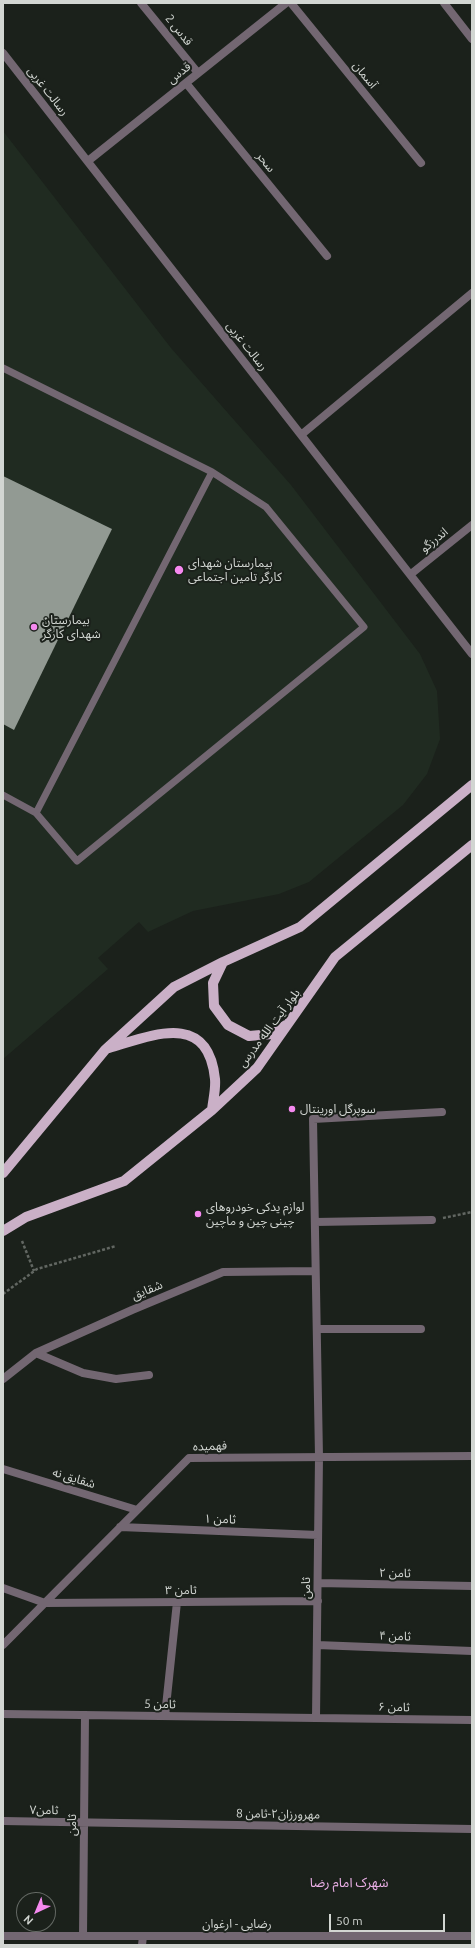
<!DOCTYPE html>
<meta charset="utf-8">
<style>
body{margin:0}
#map{position:relative;width:475px;height:1948px;overflow:hidden;background:#1b211b;font-family:Ubuntu,sans-serif}
canvas{display:block}
.frame{position:absolute;inset:0;border:4px solid #d2d6d2;pointer-events:none}
.north{position:absolute;left:16px;top:1892px;width:40px;height:40px;box-sizing:border-box;background:#1b211b;border:1px solid #646964;border-radius:50%;rotate:224deg;font-size:11px;font-weight:700;line-height:16px;text-align:center;color:#d2d6d2}
.north::after{content:'';display:block;margin:auto;width:14px;height:18px;background:#f589ef;clip-path:polygon(50% 0,100% 100%,50% 72%,0 100%)}
.scale{position:absolute;left:329px;top:1914px;width:116px;height:18px;box-sizing:border-box;border:2px solid #d2d6d2;border-top:0;padding-left:5px;font-size:12px;line-height:14px;white-space:nowrap;color:#d2d6d2;-webkit-text-stroke:3px #1b211b;paint-order:stroke}
</style>
<div id="map">
<canvas width="475" height="1948"></canvas>
<div class="frame"></div>
<div class="north">N</div>
<div class="scale">50 m</div>
</div>
<script>
const ctx = document.querySelector('canvas').getContext('2d');
ctx.lineJoin = 'round';
function fill(path, color) {
  ctx.fillStyle = color;
  ctx.fill(path, 'evenodd');
}
function strokePath(path, color, width, dash) {
  ctx.strokeStyle = color;
  ctx.lineWidth = width;
  ctx.lineCap = dash ? 'butt' : 'round';
  ctx.setLineDash(dash || []);
  ctx.stroke(path);
}
function drawText(font, color, halo, rows, align = 'center') {
  ctx.font = font + ' Ubuntu,"Noto Sans Arabic",sans-serif';
  ctx.lineWidth = 4;
  ctx.setLineDash([]);
  ctx.textBaseline = 'middle';
  ctx.strokeStyle = halo;
  ctx.fillStyle = color;
  for (const [text, x, y, turn = 0] of rows) {
    ctx.save();
    ctx.translate(x, y);
    ctx.rotate((+turn || 0) * Math.PI / 180);
    ctx.textAlign = isNaN(turn) ? turn : align;
    if (halo) ctx.strokeText(text, 0, 0);
    ctx.fillText(text, 0, 0);
    ctx.restore();
  }
}
fill(new Path2D(`
 M3,131L171,348L291,485L420,654L437,691L440,739L427,774L403,805L309,882L279,894L193,911L148,932L139,922L98,958L108,969L3,1059Z`), '#202b21');
fill(new Path2D(`
 M3,476L112,529L14,730L3,724Z`), '#929a93');
strokePath(new Path2D(`
 M443,1218L472,1212
 M22,1241L34,1271
 M3,1294L37,1269L116,1246`), '#626762', 2.5, [3, 2]);
strokePath(new Path2D(`
 M3,368L212,472L266,507L364,627L77,861L36,813L3,795
 M36,813L212,472`), '#736772', 7);
strokePath(new Path2D(`
 M141,3L198,73
 M291,3L421,163
 M444,3L472,39
 M3,53L472,654
 M186,83L327,256
 M88,161L286,3
 M301,435L472,293
 M411,574L472,525
 M315,1222L432,1220
 M317,1329H421
 M36,1353L83,1373L116,1379L149,1375
 M3,1379L36,1353L132,1310L223,1272L315,1271
 M3,1469L137,1510
 M120,1527L318,1535
 M318,1583L472,1586
 M3,1588L45,1603L318,1601
 M3,1645L189,1458L472,1456
 M317,1645L472,1651
 M3,1714L472,1720
 M165,1716L177,1602
 M316,1718L319,1457L313,1119L442,1112
 M3,1821L472,1829
 M83,1936L85,1715
 M142,1945L143,1936`), '#736772', 8);
strokePath(new Path2D(`
 M3,1936H472`), '#736772', 8);
strokePath(new Path2D(`
 M223,962L213,983L214,1006L228,1025L249,1036L272,1034L286,1025
 M109,1048C153,1035 208,1011 215,1079C216,1089 213,1100 212,1110
 M3,1173L105,1050L174,987L223,962L300,927L472,785
 M3,1231L26,1217L124,1181L212,1110L257,1068L335,957L472,845`), '#cab0c7', 10);
for (const [x, y, r, color] of [
 [179,570,5,"#f589ef"],
 [34,627,4,"#f589ef"],
 [292,1109,4,"#f589ef"],
 [198,1214,4,"#f589ef"]
]) {
  const dot = new Path2D();
  dot.arc(x, y, r, 0, 2 * Math.PI);
  ctx.fillStyle = color;
  ctx.fill(dot);
  strokePath(dot, '#1b211b', 1.5);
}
drawText('12px', '#d2d6d2', '#1b211b', [
 ["قدس 2",179,30,51],
 ["قدس",179,73,-39],
 ["آسمان",365,75,51],
 ["رسالت غربی",48,91,52],
 ["سحر",266,162,51],
 ["رسالت غربی",247,346,52],
 ["اندرزگو",434,540,-39],
 ["بلوار آیت الله مدرس",269,1028,-53],
 ["شقایق",147,1290,-22],
 ["فهمیده",210,1446,-2],
 ["شقایق نه",74,1478,17],
 ["ثامن ۱",220,1519,2],
 ["ثامن ۲",395,1573,1],
 ["ثامن",306,1588,-90],
 ["ثامن ۳",181,1590],
 ["ثامن ۴",395,1636,2],
 ["ثامن 5",160,1704,1],
 ["ثامن ۶",394,1707,1],
 ["ثامن۷",44,1810,1],
 ["مهرورزان۲-ثامن 8",278,1814,1],
 ["ثامن",72,1825,-90],
 ["رضایی - ارغوان",237,1924]
]);
drawText('12px', '#d2d6d2', '#1b211b', [
 ["بیمارستان شهدای",188,563],
 ["کارگر تامین اجتماعی",188,577],
 ["بیمارستان",42,620],
 ["شهدای کارگر",42,634],
 ["سوپرگل اورینتال",300,1109],
 ["لوازم یدکی خودروهای",206,1207],
 ["چینی چین و ماچین",206,1221]
], 'left');
drawText('13px', '#ebb0e7', '#1b211b', [
 ["شهرک امام رضا",349,1883]
]);
</script>
